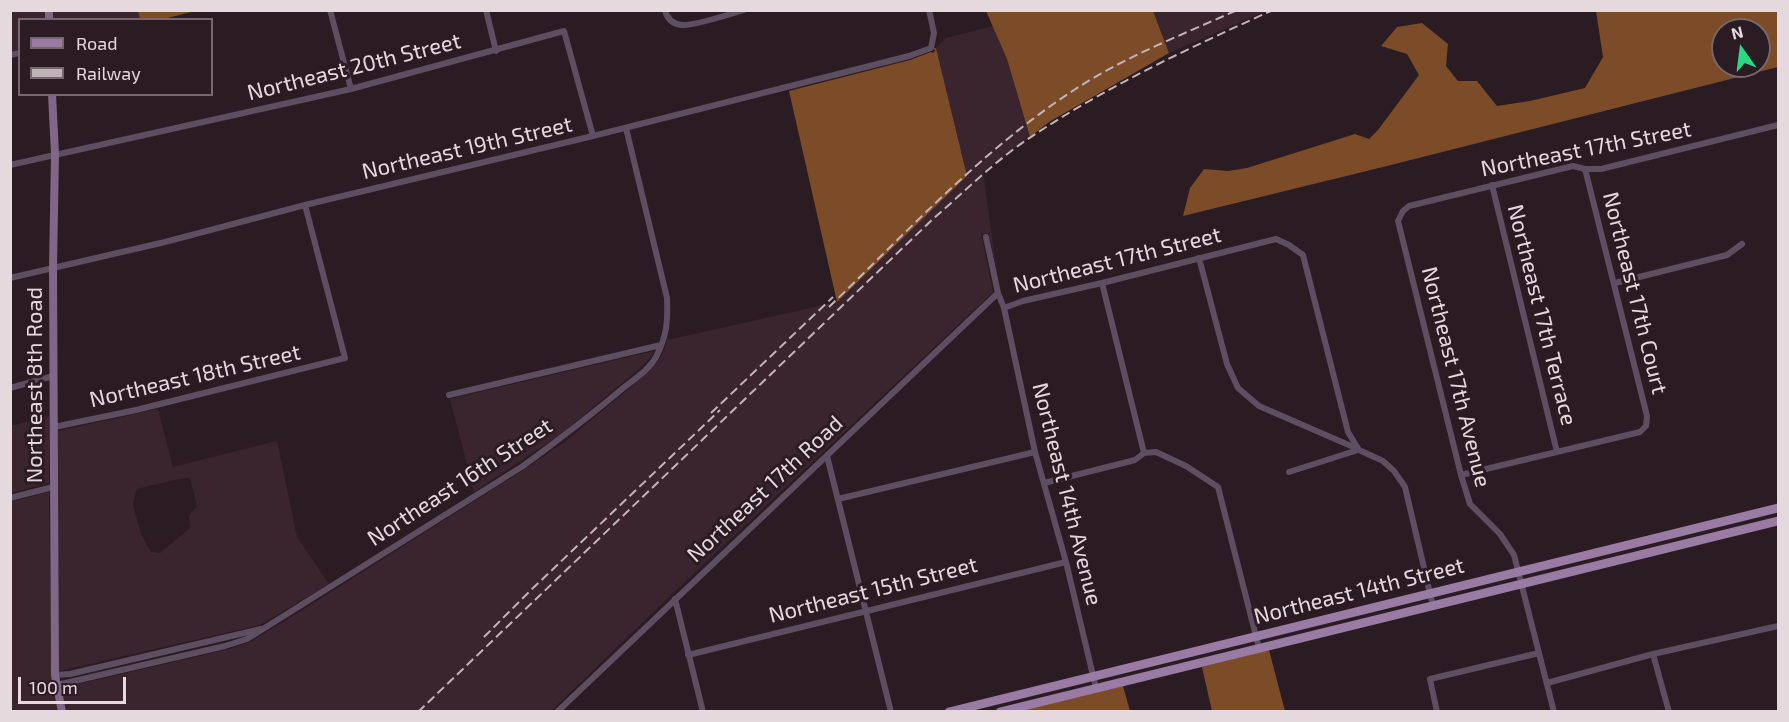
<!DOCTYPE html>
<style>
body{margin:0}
#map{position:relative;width:1789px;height:722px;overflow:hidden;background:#2b1b22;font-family:"Exo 2",sans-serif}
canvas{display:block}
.frame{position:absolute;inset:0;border:12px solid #e5d9de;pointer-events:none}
.legend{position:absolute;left:18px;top:18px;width:195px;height:78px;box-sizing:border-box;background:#2b1b22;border:2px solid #75676d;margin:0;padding:8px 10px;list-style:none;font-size:18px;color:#e5d9de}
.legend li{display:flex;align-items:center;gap:12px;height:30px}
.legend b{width:30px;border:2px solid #75676d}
.north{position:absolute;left:1711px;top:18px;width:60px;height:60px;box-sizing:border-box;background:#2b1b22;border:2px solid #75676d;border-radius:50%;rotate:346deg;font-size:16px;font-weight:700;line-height:24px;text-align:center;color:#e5d9de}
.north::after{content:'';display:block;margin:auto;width:21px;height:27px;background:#27d885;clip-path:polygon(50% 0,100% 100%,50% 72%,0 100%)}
.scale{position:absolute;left:18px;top:677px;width:108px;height:27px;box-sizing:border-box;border:3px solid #e5d9de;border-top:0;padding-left:8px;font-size:18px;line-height:21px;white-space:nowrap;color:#e5d9de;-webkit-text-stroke:4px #2b1b22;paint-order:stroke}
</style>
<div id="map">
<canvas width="1789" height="722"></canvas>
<div class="frame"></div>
<ul class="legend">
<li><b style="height:8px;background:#997ba4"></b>Road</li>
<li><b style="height:8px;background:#c1b4b9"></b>Railway</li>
</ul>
<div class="north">N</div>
<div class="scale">100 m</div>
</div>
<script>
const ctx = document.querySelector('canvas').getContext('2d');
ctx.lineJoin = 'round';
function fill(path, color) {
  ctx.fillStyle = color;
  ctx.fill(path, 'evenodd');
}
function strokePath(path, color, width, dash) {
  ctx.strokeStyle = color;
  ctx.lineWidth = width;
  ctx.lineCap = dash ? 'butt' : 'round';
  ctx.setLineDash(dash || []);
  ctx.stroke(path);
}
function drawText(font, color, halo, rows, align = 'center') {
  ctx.font = font + ' "Exo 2",sans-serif';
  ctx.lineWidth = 6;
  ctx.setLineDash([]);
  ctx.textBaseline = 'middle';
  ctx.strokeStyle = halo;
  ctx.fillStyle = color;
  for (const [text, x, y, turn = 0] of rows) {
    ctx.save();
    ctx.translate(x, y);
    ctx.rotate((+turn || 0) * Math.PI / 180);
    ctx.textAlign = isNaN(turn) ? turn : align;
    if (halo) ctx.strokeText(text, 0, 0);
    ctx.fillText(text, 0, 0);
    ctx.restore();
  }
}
fill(new Path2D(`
 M53,10L138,11L140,19L53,20Z
 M10,11H46V19L20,20L19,49L11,51Z
 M1153,11H1266L1169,53Z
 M993,26L1007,59L1030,137L983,172L997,273L989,233L981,234L993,292L671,595L551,711L66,712L61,688L226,650L248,643L293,616L525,469L566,441L644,376L658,361L665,348L667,340L837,302L967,176L936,48L946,38Z
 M654,351L651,357L639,369L561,434L474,492L450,399Z
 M158,409L173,467L277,441L297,537L329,584L260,625L59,671L58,431ZM190,478L197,506L189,516L190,528L160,553L151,552L141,534L133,504L137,489L179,479Z
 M50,416L49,483L11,493V426Z
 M49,492L51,671L58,711L11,712V502Z`), '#3a252f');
fill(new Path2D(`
 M138,11V10L195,11L164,19H140Z
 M986,11H1153L1169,53L1049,122L1030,137L1007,59Z
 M1596,11H1778V67L1383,167L1183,216L1190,188L1204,169L1228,171L1247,168L1355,134L1369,139L1378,130L1419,75L1407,54L1381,46L1397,27L1422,23L1448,44L1446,66L1458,81H1477L1497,106L1530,101L1585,88L1603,57ZM1723,30H1759V66H1723Z
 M934,48H936L967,176L837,302L789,91L910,60L931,52L933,53L935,51Z
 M1269,650L1285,711H1212L1202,667Z
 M1123,686L1130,711L1018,712Z`), '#7b4c27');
strokePath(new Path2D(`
 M330,10L351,89
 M486,10L496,51
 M665,10C667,19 672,24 682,25C693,26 731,14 744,10
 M10,55L20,53
 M10,165L351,89L564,31L593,136
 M1492,185L1557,452
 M986,237L998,293L1004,308L1023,301L1102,283L1276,239L1289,245L1303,255L1348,432L1359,450L1383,461L1394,471L1405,487L1433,606
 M1199,258L1227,364L1238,388L1259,406L1358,449
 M10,278L165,242L305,205L593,136L909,56L931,48L934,33L929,10
 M1102,283L1144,453
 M1615,283L1727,255L1742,244
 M1004,308L1035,452L1066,562L1096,688
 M10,388L53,376
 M449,395L661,345
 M54,427L136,410L345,358L305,205
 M827,456L891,712
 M1289,472L1358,450
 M1461,475L1640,432L1646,426L1647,416L1585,169
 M1044,483L1135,460L1144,453L1156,452L1186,466L1218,487L1259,648
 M10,498L53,487
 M838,499L1035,452
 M675,599L703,712
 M1653,654L1669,712
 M688,655L1066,562
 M55,675L70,674L261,629
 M1547,683L1653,654L1778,626
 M57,685L225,646L247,639L523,466C557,441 590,416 622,389C633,380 649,370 656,357C667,336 668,321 667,298L626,128
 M557,712L998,293
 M1437,712L1430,679L1539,653
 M1554,712L1514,555L1500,534L1470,504L1461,475L1398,221L1403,211L1409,206L1573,166L1585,169H1601L1778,125`), '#5d4e62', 6);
strokePath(new Path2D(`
 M49,20V10
 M52,94L55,154L53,268L55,675L62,712`), '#7f6887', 8);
strokePath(new Path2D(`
 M949,712L1778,508
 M1000,712L1778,521`), '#997ba4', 9);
strokePath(new Path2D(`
 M829,307C907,232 982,150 1074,90C1124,57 1182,35 1237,10
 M711,413L833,297
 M484,637L531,590L720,410
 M418,712L934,218C963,193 993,163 1025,141C1103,88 1187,49 1273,10`), '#c1b4b9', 2, [9, 4.5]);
drawText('22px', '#e5d9de', '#2b1b22', [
 ["Northeast 20th Street",354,67,-14],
 ["Northeast 19th Street",467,148,-13],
 ["Northeast 17th Street",1586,149,-11],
 ["Northeast 17th Street",1117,260,-14],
 ["Northeast 17th Court",1635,293,76],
 ["Northeast 17th Terrace",1542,315,76],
 ["Northeast 18th Street",195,376,-13],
 ["Northeast 17th Avenue",1456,377,76],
 ["Northeast 8th Road",35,385,-90],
 ["Northeast 16th Street",460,482,-33],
 ["Northeast 17th Road",765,489,-43],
 ["Northeast 14th Avenue",1067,494,76],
 ["Northeast 15th Street",873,590,-14],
 ["Northeast 14th Street",1359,591,-14]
]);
</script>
